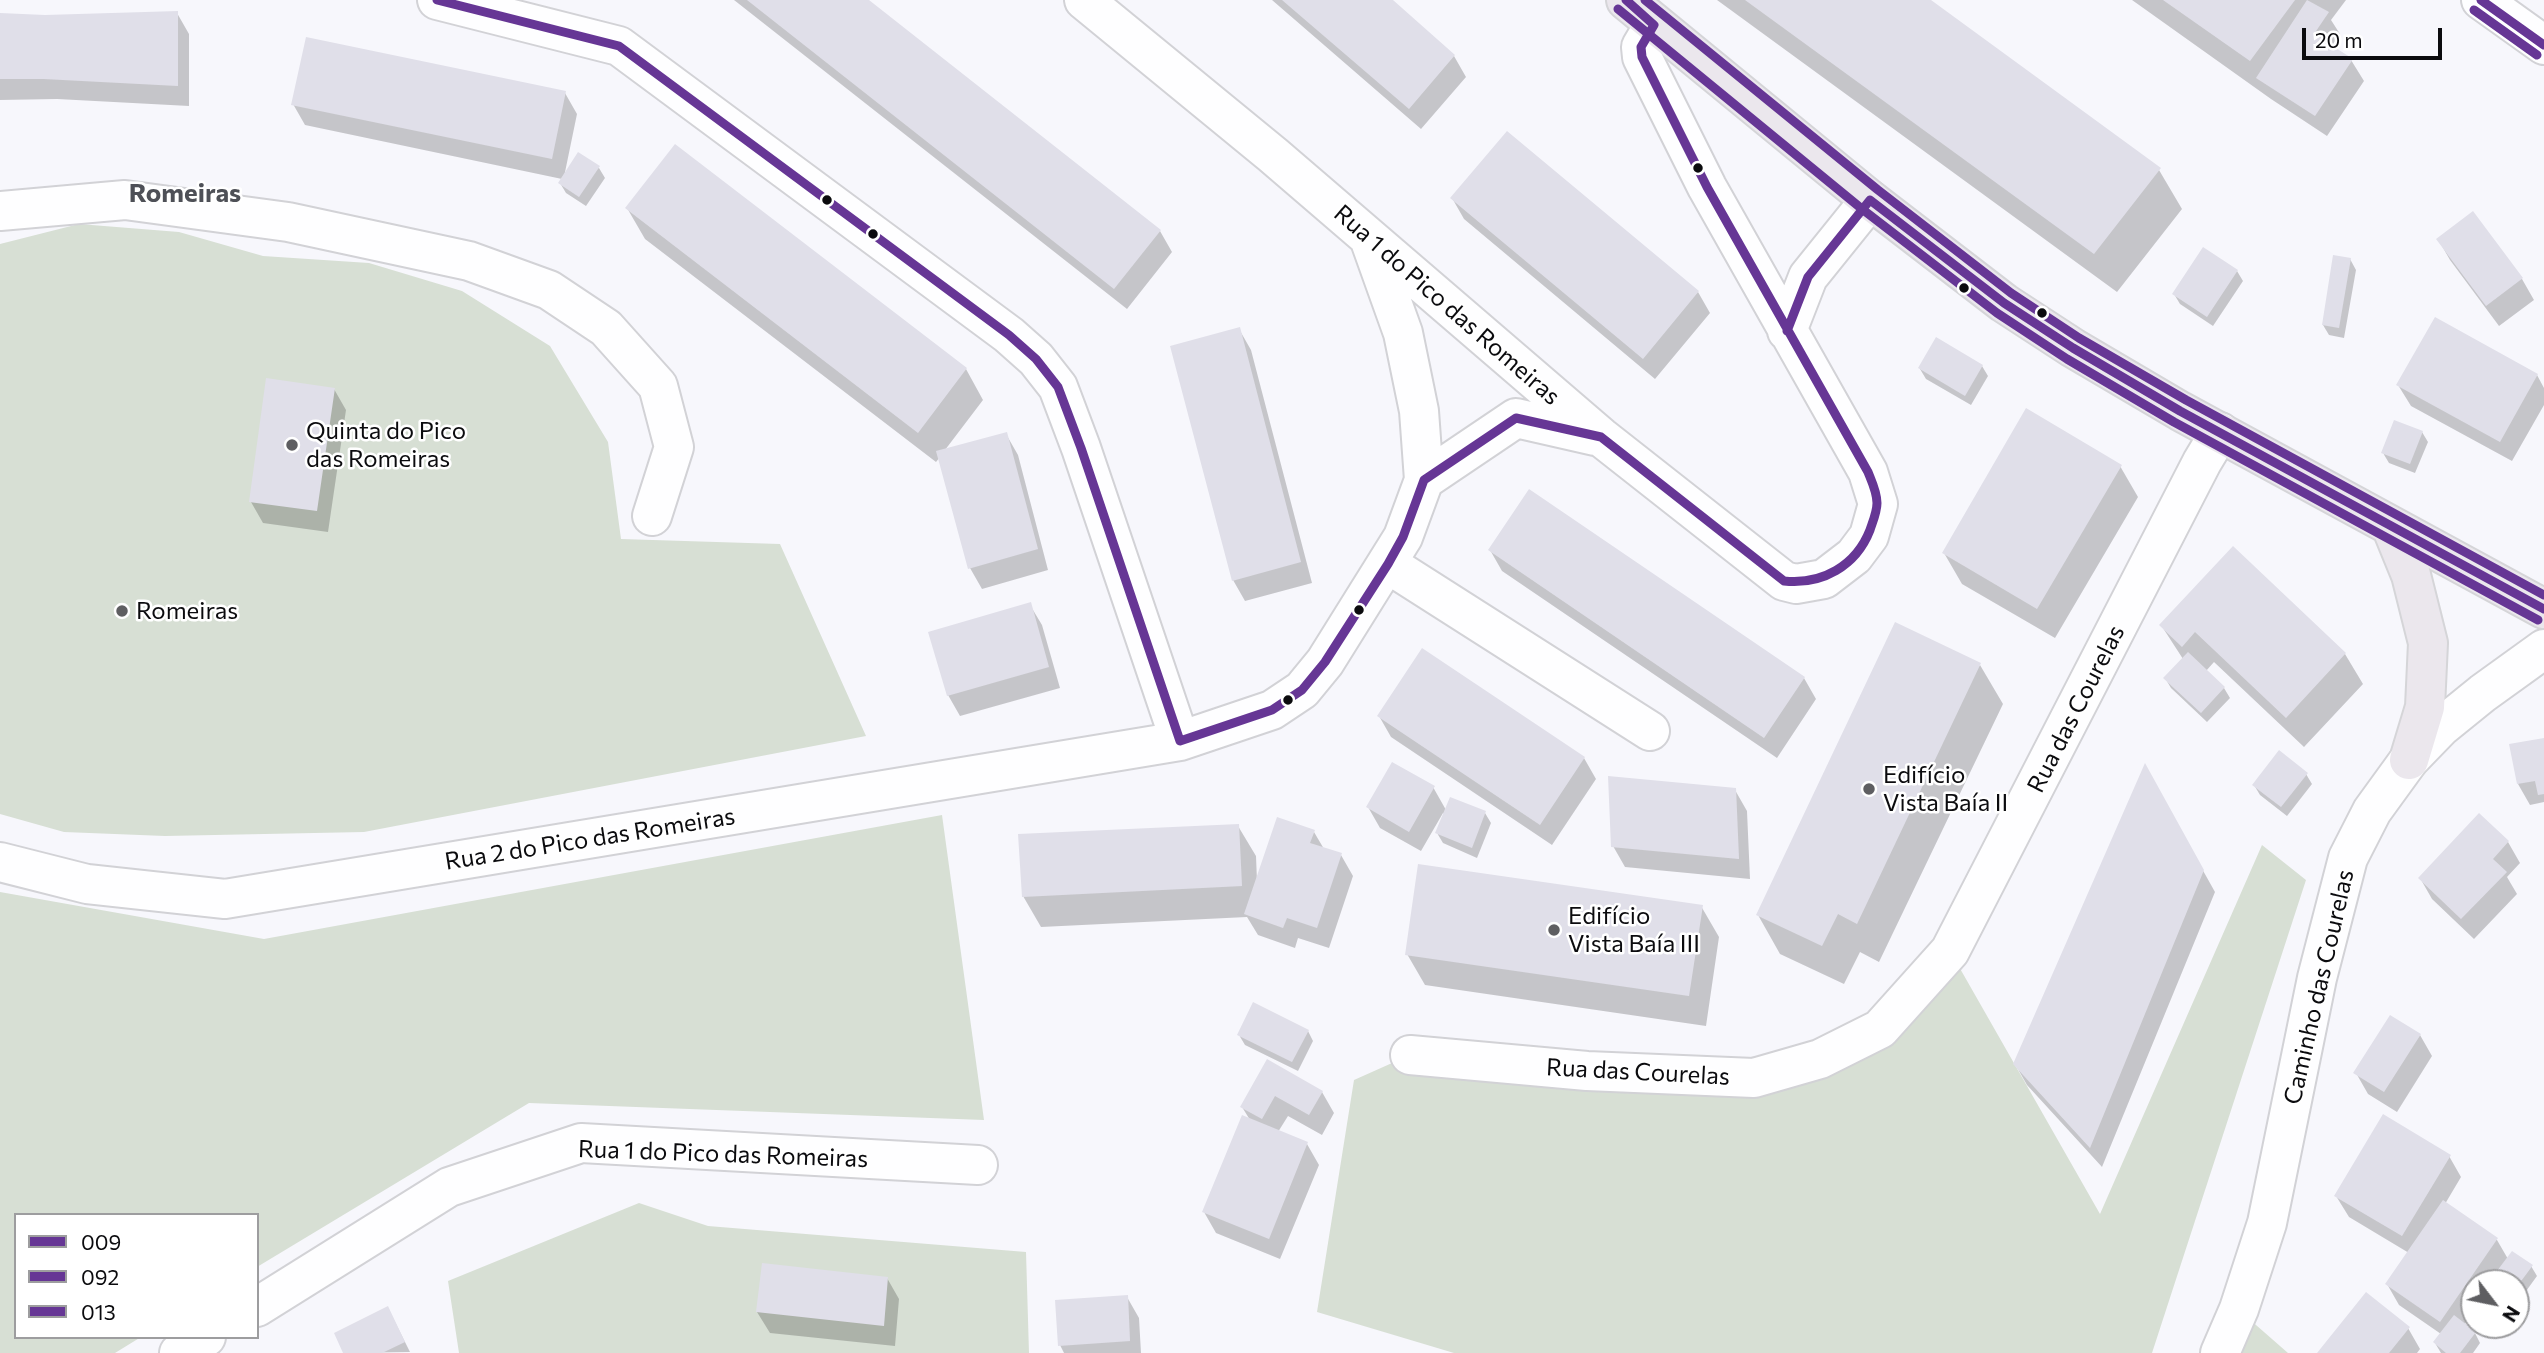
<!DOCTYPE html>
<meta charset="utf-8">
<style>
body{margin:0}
#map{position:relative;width:2544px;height:1353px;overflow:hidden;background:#f7f7fc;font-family:Commissioner,sans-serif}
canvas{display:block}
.legend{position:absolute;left:14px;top:1213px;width:245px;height:126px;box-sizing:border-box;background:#fff;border:2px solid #9d9d9f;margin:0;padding:9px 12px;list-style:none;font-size:21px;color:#0b0b0e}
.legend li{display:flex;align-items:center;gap:14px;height:35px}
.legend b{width:35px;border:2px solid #9d9d9f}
.north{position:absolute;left:2460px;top:1269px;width:70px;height:70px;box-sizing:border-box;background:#fff;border:2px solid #9d9d9f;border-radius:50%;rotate:122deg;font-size:19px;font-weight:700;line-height:28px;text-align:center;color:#0b0b0e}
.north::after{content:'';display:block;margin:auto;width:24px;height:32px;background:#5e5e61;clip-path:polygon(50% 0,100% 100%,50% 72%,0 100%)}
.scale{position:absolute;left:2302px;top:28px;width:140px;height:32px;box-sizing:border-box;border:4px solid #0b0b0e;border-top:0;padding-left:9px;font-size:21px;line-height:24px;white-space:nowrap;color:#0b0b0e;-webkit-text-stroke:5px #fff;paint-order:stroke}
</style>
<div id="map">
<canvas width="2544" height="1353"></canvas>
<ul class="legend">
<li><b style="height:9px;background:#663695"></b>009</li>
<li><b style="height:9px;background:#663695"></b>092</li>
<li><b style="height:9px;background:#663695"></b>013</li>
</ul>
<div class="north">N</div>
<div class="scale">20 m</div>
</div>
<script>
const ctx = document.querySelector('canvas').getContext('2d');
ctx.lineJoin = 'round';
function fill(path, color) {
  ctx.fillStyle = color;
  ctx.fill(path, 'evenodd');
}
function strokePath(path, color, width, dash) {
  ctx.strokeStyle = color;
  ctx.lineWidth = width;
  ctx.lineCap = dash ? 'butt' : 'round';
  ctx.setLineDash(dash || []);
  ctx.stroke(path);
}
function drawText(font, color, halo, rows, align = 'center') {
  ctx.font = font + ' Commissioner,sans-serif';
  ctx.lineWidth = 5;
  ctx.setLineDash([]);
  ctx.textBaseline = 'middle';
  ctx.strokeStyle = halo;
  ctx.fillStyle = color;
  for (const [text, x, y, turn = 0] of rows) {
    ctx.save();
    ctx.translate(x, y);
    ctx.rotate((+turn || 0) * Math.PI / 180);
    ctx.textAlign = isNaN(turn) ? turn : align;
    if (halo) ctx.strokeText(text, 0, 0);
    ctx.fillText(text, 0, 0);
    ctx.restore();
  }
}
fill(new Path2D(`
 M79,224L179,232L263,256L369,263L462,291L550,346L608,442L621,539L780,544L866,736L364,832L165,836L64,832L0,814V244Z
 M942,815L984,1120L529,1103L257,1267V1215H16V1337H141L115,1353H0V892L264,939Z
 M2262,845L2306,880L2152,1353H1454L1317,1312L1354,1080L1410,1055L1587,1071L1820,1059L1950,951L2100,1214Z
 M639,1203L708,1226L1026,1252L1029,1353H459L448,1281Z
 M2248,1318L2288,1353H2220Z`), '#d7dfd4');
fill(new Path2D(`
 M734,0H866L1160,231L1172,252L1127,309Z
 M1272,0H1389L1454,56L1466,77L1421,129Z
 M1717,0H1927L2159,170L2182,209L2117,292Z
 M2132,0H2346L2331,20L2340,34L2331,47L2351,60L2364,81L2327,136L2271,99Z
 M177,13L189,34V106L57,99L0,100V15L45,17Z
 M565,93L577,114L564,177L599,168L605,178L586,206L566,193L560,183L562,179L305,125L293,104Z
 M1452,198L1698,292L1710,313L1655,379L1464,219Z
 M627,208L966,369L983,400L945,450L1006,434L1018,455L1048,570L982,589L970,568L940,457L936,462L645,239Z
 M2438,239L2522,279L2534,300L2499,326L2450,260Z
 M2350,259L2356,270L2344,338L2329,335L2323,325Z
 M2237,271L2243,281L2213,326L2180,304L2174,294Z
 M1239,329L1251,350L1312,583L1245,601L1233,580Z
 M1982,366L1988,376L1971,405L1926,379L1920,369Z
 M2537,375L2544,388V405L2512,461L2411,406L2398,385Z
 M334,389L346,410L328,532L263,523L251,502Z
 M2422,432L2428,442L2415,473L2389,463L2383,453Z
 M2120,466L2138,497L2055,638L1962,584L1944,553Z
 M1529,491L1804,678L1816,699L1777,758L1502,571L1490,550Z
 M1030,605L1042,625L1060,688L960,716L948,695Z
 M2161,625L2345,654L2363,684L2304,747L2214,662L2206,671L2224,688L2230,698L2207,722L2171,688L2165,678L2183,659Z
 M1980,665L2003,704L1879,962L1860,952L1844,984L1780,954L1758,915Z
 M1379,716L1584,758L1596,779L1552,845L1391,737Z
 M2544,739V802L2530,805L2518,784Z
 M2145,767L2215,892L2102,1167L2027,1085L2015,1064Z
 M2306,774L2312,784L2287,816L2260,795L2254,785Z
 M1433,787L1446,810L1485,813L1491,823L1477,858L1443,843L1437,833L1445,814L1443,813L1421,851L1380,828L1368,807Z
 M1735,790L1747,811L1750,879L1625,867L1613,846Z
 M2480,816L2508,842L2520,863L2507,877L2517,894L2474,939L2432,899L2420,878Z
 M1238,826L1256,856L1257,881L1314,832L1324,849L1341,855L1353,876L1329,948L1298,938L1295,948L1258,935L1247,917L1041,927L1023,896Z
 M1701,906L1719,937L1706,1026L1425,985L1407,954Z
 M1308,1031L1313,1041L1298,1071L1245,1045L1239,1035Z
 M2420,1035L2432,1056L2397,1112L2368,1094L2356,1073Z
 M1267,1062L1322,1092L1334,1113L1322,1135L1288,1116L1278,1132L1307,1144L1319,1165L1280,1259L1216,1233L1204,1212L1250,1120L1242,1107Z
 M2449,1156L2461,1177L2445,1204L2497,1240L2508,1259L2531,1266L2537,1276L2516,1305V1283H2474V1322L2471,1316L2464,1325L2475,1333L2480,1343L2473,1353H2441L2435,1343L2441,1334L2399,1305L2387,1284L2409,1253L2349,1217L2336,1196Z
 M887,1278L899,1299L895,1346L770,1333L757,1312Z
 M1127,1297L1139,1318L1141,1353H1064L1060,1345Z
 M393,1318L410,1352L345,1353Z
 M2478,1325H2502L2493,1336Z
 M2408,1328L2420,1349L2417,1353H2319Z`), '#0003');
fill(new Path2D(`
 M747,0H869L1161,230L1114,289Z
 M1282,0H1393L1455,55L1409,109Z
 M1745,0H1931L2161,168L2094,254Z
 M2163,0H2295L2250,61Z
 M2307,0L2329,12L2314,34L2353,59L2315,116L2256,78Z
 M178,11V86L44,79H0V13L45,15Z
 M306,37L566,91L552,159L291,105Z
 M1507,131L1699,291L1643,359L1450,198Z
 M675,144L967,368L918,433L625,208Z
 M578,152L600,166L579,197L558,183Z
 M2473,211L2523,278L2486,306L2436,239Z
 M2203,247L2238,270L2207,317L2172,294Z
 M2333,255L2351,258L2339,328L2322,325Z
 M2435,317L2538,374L2500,442L2396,385Z
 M1240,327L1301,562L1232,581L1170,346Z
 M1936,337L1983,365L1965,396L1918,368Z
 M266,378L335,388L317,511L249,502Z
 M2026,408L2122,465L2037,609L1942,553Z
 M2394,420L2423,431L2410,464L2381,453Z
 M1007,432L1038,549L968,569L936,451Z
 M1529,489L1805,677L1764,738L1488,550Z
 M2233,546L2346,653L2286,718L2195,632L2182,647L2159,625Z
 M1031,602L1049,667L947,696L928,632Z
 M1895,622L1981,663L1857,924L1838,914L1822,946L1756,915Z
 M1422,648L1585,757L1540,825L1377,716Z
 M2188,652L2225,687L2201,713L2163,678Z
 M2544,738V794L2538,795L2535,781L2517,784L2509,744Z
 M2279,750L2308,773L2281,807L2252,785Z
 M1392,762L1435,786L1409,832L1366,807Z
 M2145,763L2204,870L2090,1148L2013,1064Z
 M1608,776L1736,788L1739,859L1611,847Z
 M1450,797L1486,811L1472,848L1435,833Z
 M2479,813L2509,841L2493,859L2507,872L2461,919L2418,878Z
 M1277,817L1315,830L1310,843L1342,853L1317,928L1287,918L1283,928L1244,914Z
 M1239,824L1242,886L1022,897L1018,834Z
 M1418,864L1703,905L1689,996L1405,955Z
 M1253,1002L1309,1030L1292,1062L1237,1035Z
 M2390,1015L2421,1034L2384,1092L2353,1073Z
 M1267,1059L1323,1091L1309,1115L1275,1096L1262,1119L1240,1107Z
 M2383,1114L2451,1155L2402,1236L2334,1196Z
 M1242,1115L1308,1142L1269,1239L1202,1212Z
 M2443,1200L2498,1238L2440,1322L2385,1284Z
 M2512,1251L2533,1265L2516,1288V1283H2488Z
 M762,1263L888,1277L884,1326L756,1312Z
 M2366,1292L2410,1327L2389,1353H2317Z
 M1128,1295L1130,1341L1058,1346L1055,1300Z
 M2474,1302V1318L2466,1312Z
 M388,1306L405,1342L382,1353H343L334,1333Z
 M2454,1315L2476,1332L2460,1353H2446L2433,1342Z`), '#e0dfe9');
const minor = new Path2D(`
 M437,0L619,46L1009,335L1036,359L1058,387L1081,448L1180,741
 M1084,0L1273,155L1601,437L1784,581L1796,584L1824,579L1854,556L1869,536L1878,504L1868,472L1707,187L1642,57L1641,47L1654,25
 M2481,0L2544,45
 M0,211L125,200L288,222L469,261L549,290L606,328L658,386L674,447L652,516
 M1787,331L1808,277L1870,200
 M1424,480L1516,418L1595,436
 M1388,564L1650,731
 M0,862L87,884L225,899L1180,741L1272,710L1302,690L1325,662L1403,537L1424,480L1419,411L1403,333L1369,238
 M1410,1055L1587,1071L1754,1078L1820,1059L1880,1029L1950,951L2202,462L2220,432
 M257,1307L449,1187L581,1143L978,1165
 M179,1353L206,1337
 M2220,1353L2239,1309L2267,1223L2317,978L2348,858L2372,811L2409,760L2441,727L2483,693L2544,649`);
const major = new Path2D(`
 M1626,0L1870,200L2004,303L2073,348L2180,411L2544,609
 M2391,526L2411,575L2428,643L2425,707L2409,760`);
strokePath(minor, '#d2d2d6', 42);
strokePath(major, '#d5d5d8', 42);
strokePath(minor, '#fefeff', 38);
strokePath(major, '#ebe7ed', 38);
strokePath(new Path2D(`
 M437,0L619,46L1009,335L1036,359L1058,387L1081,448L1180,741
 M2481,0L2544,45
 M1787,331L1808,277L1870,200L2004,303L2073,348L2180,411L2544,609
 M1180,741L1272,710L1302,690L1325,662L1388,564L1403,537L1424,480L1516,418L1601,437L1784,581C1822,585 1856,566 1870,530C1873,521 1877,512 1877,503C1877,492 1872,482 1868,472L1707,187L1642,57L1641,47L1654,25L1626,0`), '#663695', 9);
strokePath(new Path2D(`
 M1618,9L1862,209L1997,313L2067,359L2174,422L2538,620
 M2474,10L2537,55`), '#663695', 9);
strokePath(new Path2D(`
 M1645,0L1878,190L2011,293L2079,338L2186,400L2544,595`), '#663695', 9);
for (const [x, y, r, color] of [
 [1698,168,6,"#0b0b0e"],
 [827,200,6,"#0b0b0e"],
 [873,234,6,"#0b0b0e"],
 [1964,288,6,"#0b0b0e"],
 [2042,313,6,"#0b0b0e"],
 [292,445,7,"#5e5e61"],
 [1359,610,6,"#0b0b0e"],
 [122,611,7,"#5e5e61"],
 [1288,700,6,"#0b0b0e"],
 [1869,789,7,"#5e5e61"],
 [1554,930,7,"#5e5e61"]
]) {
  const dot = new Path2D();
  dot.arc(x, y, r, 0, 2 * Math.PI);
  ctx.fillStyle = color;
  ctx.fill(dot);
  strokePath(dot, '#fff', 2.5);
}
drawText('24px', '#0b0b0e', '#fff', [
 ["Rua 1 do Pico das Romeiras",1447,305,41],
 ["Rua das Courelas",2076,709,-63],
 ["Rua 2 do Pico das Romeiras",590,839,-9],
 ["Caminho das Courelas",2319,987,-77],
 ["Rua das Courelas",1638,1072,3],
 ["Rua 1 do Pico das Romeiras",723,1154,2]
]);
drawText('24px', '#0b0b0e', '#fff', [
 ["Quinta do Pico",306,431],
 ["das Romeiras",306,459],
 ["Romeiras",136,611],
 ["Edifício",1883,775],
 ["Vista Baía II",1883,803],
 ["Edifício",1568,916],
 ["Vista Baía III",1568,944]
], 'left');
drawText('bold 26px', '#4e5057', '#fff', [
 ["Romeiras",185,193]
]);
</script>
